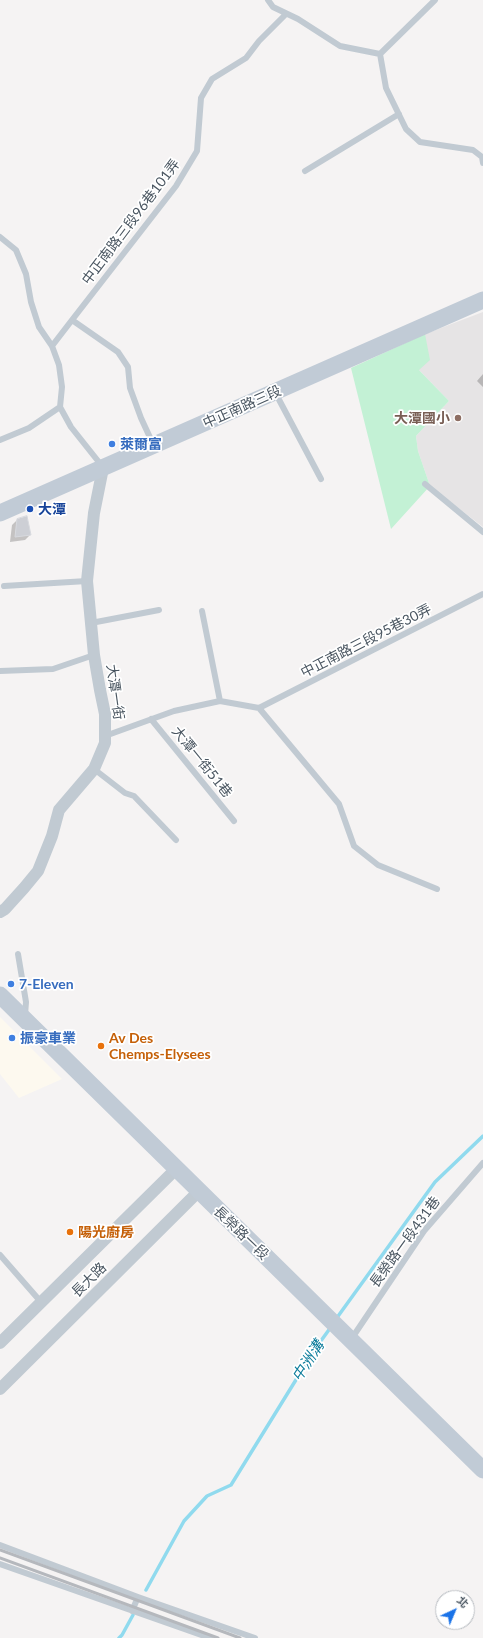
<!DOCTYPE html>
<meta charset="utf-8">
<style>
body{margin:0}
#map{position:relative;width:483px;height:1638px;overflow:hidden;background:#f5f3f3;font-family:Lato,"Noto Sans TC",sans-serif}
canvas{display:block}
.north{position:absolute;left:435px;top:1590px;width:40px;height:40px;box-sizing:border-box;background:#fff;border:1px solid #b7bbc0;border-radius:50%;rotate:44deg;font-size:11px;font-weight:700;line-height:16px;text-align:center;color:#4a5661}
.north::after{content:'';display:block;margin:auto;width:14px;height:18px;background:#1a73e8;clip-path:polygon(50% 0,100% 100%,50% 72%,0 100%)}
</style>
<div id="map">
<canvas width="483" height="1638"></canvas>
<div class="north">北</div>
</div>
<script>
const ctx = document.querySelector('canvas').getContext('2d');
ctx.lineJoin = 'round';
function fill(path, color) {
  ctx.fillStyle = color;
  ctx.fill(path, 'evenodd');
}
function strokePath(path, color, width, dash) {
  ctx.strokeStyle = color;
  ctx.lineWidth = width;
  ctx.lineCap = dash ? 'butt' : 'round';
  ctx.setLineDash(dash || []);
  ctx.stroke(path);
}
function drawText(font, color, halo, rows, align = 'center') {
  ctx.font = font + ' Lato,"Noto Sans TC",sans-serif';
  ctx.lineWidth = 3.5;
  ctx.setLineDash([]);
  ctx.textBaseline = 'middle';
  ctx.strokeStyle = halo;
  ctx.fillStyle = color;
  for (const [text, x, y, turn = 0] of rows) {
    ctx.save();
    ctx.translate(x, y);
    ctx.rotate((+turn || 0) * Math.PI / 180);
    ctx.textAlign = isNaN(turn) ? turn : align;
    if (halo) ctx.strokeText(text, 0, 0);
    ctx.fillText(text, 0, 0);
    ctx.restore();
  }
}
fill(new Path2D(`
 M0,1017L62,1079L19,1098L0,1074Z`), '#fdf9ef');
fill(new Path2D(`
 M483,312V527L430,486L418,451L416,436L449,401L418,369L425,334Z`), '#e6e4e5');
fill(new Path2D(`
 M425,334L430,360L419,370L449,401L416,436L418,451L430,486L391,529L351,368Z`), '#c3f1d5');
fill(new Path2D(`
 M483,374V387L477,381Z
 M17,520L30,535L25,540L10,542L12,525Z`), '#0003');
strokePath(new Path2D(`
 M336,1319L435,1182L483,1136
 M146,1590L184,1521L207,1496L231,1485L315,1349L331,1327
 M119,1638L122,1635L133,1615`), '#90daee', 3.5);
const building = new Path2D(`
 M27,516L31,535L15,537L17,519Z`);
fill(building, '#cdcfd5');
strokePath(building, '#d7d9de', 1);
strokePath(new Path2D(`
 M268,0L273,7L298,19L340,46L380,54
 M380,54L386,88L406,129L420,142L473,150L482,157L483,163
 M380,54L435,0
 M305,171L399,114
 M0,237L16,250L26,274L31,302L39,327L52,346L59,365L62,387L60,407L71,427L102,466
 M52,346L72,320
 M276,394L321,479
 M0,440L29,428L60,407
 M153,444L141,418L130,388L128,367L118,352L72,320L176,186L197,151L201,98L212,79L246,58L259,41L286,14
 M425,484L483,532
 M4,586L87,581
 M202,611L220,701
 M91,623L159,610
 M0,671L53,669L94,655
 M259,708L339,804L354,846L378,865L437,889
 M259,708L483,594
 M151,719L234,821
 M105,736L174,711L220,701L259,708
 M94,769L125,793L134,796L176,840
 M18,954L26,1002L25,1015
 M0,1255L41,1302
 M352,1338L424,1231L483,1163
 M0,1545L138,1597L255,1638
 M0,1564L210,1638
 M132,1611L138,1597`), '#c1cad2', 6);
strokePath(new Path2D(`
 M0,912L5,909L24,888L38,871L52,836L59,810L94,769L105,743V714L100,690L94,655L87,581L94,513L103,468
 M0,1343L176,1169
 M0,1389L199,1191`), '#c1cad2', 12);
strokePath(new Path2D(`
 M0,513L483,300
 M0,995L483,1470`), '#c1cbd6', 17);
strokePath(new Path2D(`
 M0,1550L240,1638
 M0,1558L218,1638`), '#b5b8bd', 3);
for (const [x, y, r, color] of [
 [458,418,4,"#8d6e63"],
 [112,444,4,"#3f7fe0"],
 [30,509,4,"#1a4fb4"],
 [11,984,4,"#3f7fe0"],
 [12,1038,4,"#3f7fe0"],
 [101,1046,4,"#e8710a"],
 [70,1232,4,"#e8710a"]
]) {
  const dot = new Path2D();
  dot.arc(x, y, r, 0, 2 * Math.PI);
  ctx.fillStyle = color;
  ctx.fill(dot);
  strokePath(dot, '#fff', 1.5);
}
drawText('14px', '#4a5661', '#fff', [
 ["中正南路三段96巷101弄",131,222,-53],
 ["中正南路三段",242,407,-24],
 ["中正南路三段95巷30弄",366,641,-27],
 ["大潭一街",115,692,82],
 ["大潭一街51巷",202,762,51],
 ["長榮路一段",241,1233,44],
 ["長榮路一段431巷",405,1242,-54],
 ["長大路",89,1280,-45]
]);
drawText('bold 14px', '#785e54', '#fff', [
 ["大潭國小",450,418]
], 'right');
drawText('bold 14px', '#366cbe', '#fff', [
 ["萊爾富",120,444],
 ["7-Eleven",19,984],
 ["振豪車業",20,1038]
], 'left');
drawText('bold 14px', '#164399', '#fff', [
 ["大潭",38,509]
], 'left');
drawText('bold 14px', '#c56008', '#fff', [
 ["Av Des",109,1038],
 ["Chemps-Elysees",109,1054],
 ["陽光廚房",78,1232]
], 'left');
drawText('italic 15px', '#0c7c9b', '#fff', [
 ["中洲溝",308,1361,-57]
]);
</script>
